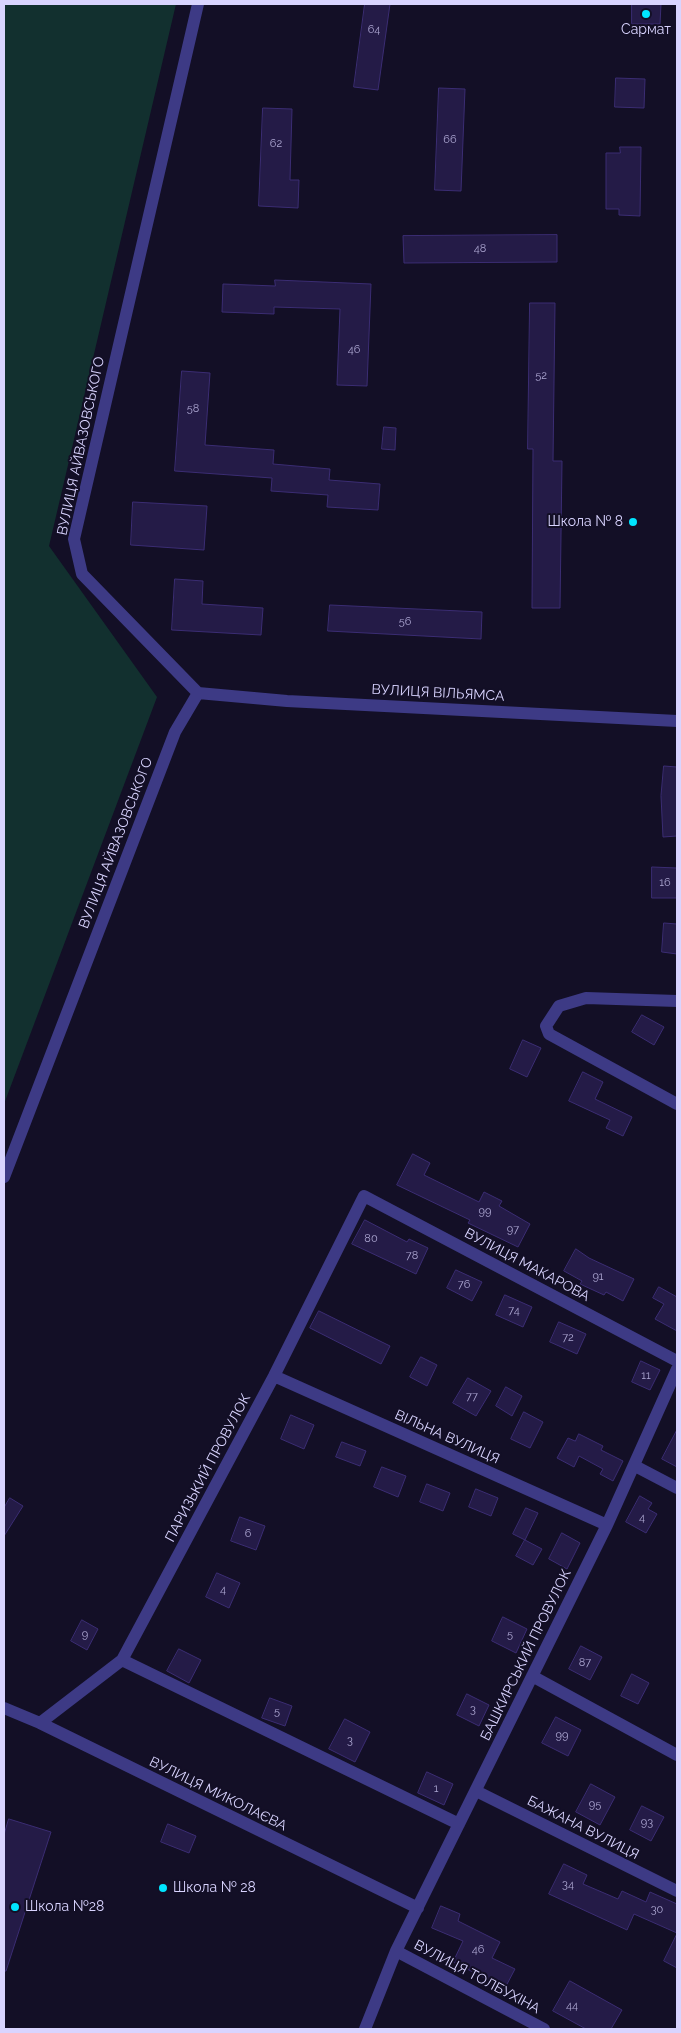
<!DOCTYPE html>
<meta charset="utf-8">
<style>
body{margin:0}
#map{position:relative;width:681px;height:2033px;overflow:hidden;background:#130f26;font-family:Raleway,sans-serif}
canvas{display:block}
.frame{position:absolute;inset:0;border:5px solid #d9d4ff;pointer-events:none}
</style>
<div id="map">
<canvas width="681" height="2033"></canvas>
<div class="frame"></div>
</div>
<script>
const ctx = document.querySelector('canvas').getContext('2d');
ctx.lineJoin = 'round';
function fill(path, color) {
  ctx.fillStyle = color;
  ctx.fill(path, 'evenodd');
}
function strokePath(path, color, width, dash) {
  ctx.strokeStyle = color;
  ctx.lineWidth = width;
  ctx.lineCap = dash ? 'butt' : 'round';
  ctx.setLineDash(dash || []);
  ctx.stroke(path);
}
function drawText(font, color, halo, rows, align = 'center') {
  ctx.font = font + ' Raleway,sans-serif';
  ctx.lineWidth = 4;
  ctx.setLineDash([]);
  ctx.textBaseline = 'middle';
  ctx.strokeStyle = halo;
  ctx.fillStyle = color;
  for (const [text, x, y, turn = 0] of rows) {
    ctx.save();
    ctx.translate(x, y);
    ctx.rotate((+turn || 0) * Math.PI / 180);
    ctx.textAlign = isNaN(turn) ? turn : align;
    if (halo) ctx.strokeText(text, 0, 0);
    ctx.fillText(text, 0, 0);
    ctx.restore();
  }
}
fill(new Path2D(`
 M4,4H176L49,546L157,697L4,1104Z`), '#12302f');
const building = new Path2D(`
 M365,4H390L378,90L354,87Z
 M632,4H661L660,24H632Z
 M616,78L645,79L644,108L615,107Z
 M439,88L465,89L461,191L435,190Z
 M263,108L292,109L290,180H299L298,208L259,206Z
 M620,147H641L640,216L619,215V209H606V153H620Z
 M557,235V262L404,263L403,236Z
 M275,280L371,284L367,386L337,385L340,309L274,307V314L222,312L223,284L275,286Z
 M530,303H555L553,461H562L560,608H532L533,449H528Z
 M182,371L210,373L205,445L274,450L273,464L330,469L329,480L380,484L378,510L327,507L328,495L271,491L272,478L175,471Z
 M384,427L396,428L395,450L382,449Z
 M133,502L207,506L204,550L131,545Z
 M175,579L203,581L202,604L263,608L261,635L172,630Z
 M330,605L482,612L481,639L328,631Z
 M664,766L677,767V836L663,837L661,796Z
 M652,867L677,868V898H652Z
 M664,923L677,924V954L662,952Z
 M642,1015L664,1027L654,1045L632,1032Z
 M523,1040L541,1048L527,1077L510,1069Z
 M583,1072L603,1082L595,1099L632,1117L623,1136L606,1128L610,1120L569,1101Z
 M413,1154L430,1163L424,1175L479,1202L484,1192L502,1201L499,1206L530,1224L518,1247L468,1223L470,1220L397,1185Z
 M365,1220L407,1242L409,1239L428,1248L416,1274L352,1244Z
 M576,1249L589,1258L634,1279L623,1301L606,1292L604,1295L580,1284L582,1281L564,1271Z
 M456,1270L482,1282L472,1301L447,1288Z
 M659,1287L677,1297V1331L655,1319L664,1304L653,1298Z
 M505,1295L532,1307L523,1327L496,1315Z
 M319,1311L390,1346L381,1364L310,1328Z
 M559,1322L586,1334L577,1354L550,1342Z
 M421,1357L437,1365L427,1386L410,1377Z
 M641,1361L660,1370L650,1390L632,1382Z
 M468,1378L491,1391L476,1416L453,1403Z
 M506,1387L522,1396L512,1416L496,1406Z
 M524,1412L543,1422L530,1448L511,1439Z
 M291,1415L314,1425L304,1449L281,1439Z
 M677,1430V1467L662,1459Z
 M579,1434L603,1446L601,1450L623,1461L613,1481L600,1474L603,1469L579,1456L574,1467L557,1458L568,1438L575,1441Z
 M342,1442L366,1451L360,1466L336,1457Z
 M382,1467L406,1476L398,1497L374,1487Z
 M427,1484L450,1493L443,1511L420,1502Z
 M476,1489L498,1498L491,1516L469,1507Z
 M640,1496L652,1503L648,1509L657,1514L646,1533L626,1522Z
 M10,1498L23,1506L4,1536V1508Z
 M526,1508L538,1513L525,1540L513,1534Z
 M240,1517L265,1526L256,1550L231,1541Z
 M562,1533L580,1543L567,1569L549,1559Z
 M525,1540L542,1549L533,1565L516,1556Z
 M217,1573L240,1583L229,1608L206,1597Z
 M503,1617L527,1629L516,1653L492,1641Z
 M82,1620L98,1629L87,1650L71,1641Z
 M581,1646L602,1657L590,1680L569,1669Z
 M179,1649L201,1660L189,1683L167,1671Z
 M632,1674L649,1683L638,1704L621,1696Z
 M467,1694L489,1705L479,1726L457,1715Z
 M270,1698L292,1706L285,1726L262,1718Z
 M556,1717L581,1730L568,1756L542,1743Z
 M345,1719L370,1732L355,1762L329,1749Z
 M427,1772L453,1784L444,1805L418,1793Z
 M591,1784L615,1797L600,1825L576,1812Z
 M642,1806L664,1817L651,1841L630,1830Z
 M9,1819L51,1832L6,1971H4V1835Z
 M168,1824L196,1836L189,1853L161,1842Z
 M564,1864L587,1875L583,1884L618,1899L622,1891L646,1902L650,1892L677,1904V1933L634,1914L627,1930L549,1894Z
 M441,1906L460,1914L458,1921L500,1942L492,1958L515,1969L505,1988L453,1962L463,1941L432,1928Z
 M677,1934V1968L664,1961Z
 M570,1981L622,2010L611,2029H586L553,2011Z`);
fill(building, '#241b47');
strokePath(building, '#3b2d73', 1);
strokePath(new Path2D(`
 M198,693L82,574L74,539L198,4
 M198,693L287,701L677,721
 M677,1001L586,998L559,1006L546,1026L549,1034L677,1104
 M4,1177L175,732L198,693
 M274,1376L607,1525
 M635,1466L677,1488
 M122,1660L459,1824
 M532,1676L677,1755
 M4,1708L40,1723L418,1908
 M40,1723L122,1660L274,1376L364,1196L677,1361
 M476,1791L677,1891
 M396,1951L544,2029
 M365,2029L396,1951L607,1525L677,1369`), '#3d3a85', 12);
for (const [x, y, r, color] of [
 [646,14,5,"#00e5ff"],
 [633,522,5,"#00e5ff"],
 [163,1888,5,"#00e5ff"],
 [15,1907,5,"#00e5ff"]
]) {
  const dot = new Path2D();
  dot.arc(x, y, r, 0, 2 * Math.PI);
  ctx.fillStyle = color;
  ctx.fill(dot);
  strokePath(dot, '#130f26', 2);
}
drawText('11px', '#aca6d1', null, [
 ["64",374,30],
 ["66",450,140],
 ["62",276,144],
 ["48",480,249],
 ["46",354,350],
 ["52",541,376],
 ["58",193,409],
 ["56",405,622],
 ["16",665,883],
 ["99",485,1212],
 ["97",513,1230],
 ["80",371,1239],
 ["78",412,1256],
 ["91",598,1277],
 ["76",464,1285],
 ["74",514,1311],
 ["72",568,1338],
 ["11",646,1376],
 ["77",472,1397],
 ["4",642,1518],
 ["6",248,1534],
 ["4",223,1590],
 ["9",85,1635],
 ["5",510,1635],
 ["87",585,1663],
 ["3",473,1710],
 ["5",277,1712],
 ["99",562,1736],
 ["3",350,1741],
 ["1",436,1789],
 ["95",595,1805],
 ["93",647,1823],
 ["34",568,1885],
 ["30",657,1910],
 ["46",478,1950],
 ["44",572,2006]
]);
drawText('14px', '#d9d4ff', '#130f26', [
 ["Сармат",646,30,"center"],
 ["Школа № 8",623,522,"right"],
 ["Школа № 28",173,1888],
 ["Школа №28",25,1907]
], 'left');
drawText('14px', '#d9d4ff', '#130f26', [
 ["ВУЛИЦЯ АЙВАЗОВСЬКОГО",81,446,-78],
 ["ВУЛИЦЯ ВІЛЬЯМСА",438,693,3],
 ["ВУЛИЦЯ АЙВАЗОВСЬКОГО",116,843,-69],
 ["ВУЛИЦЯ МАКАРОВА",527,1265,28],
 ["ВІЛЬНА ВУЛИЦЯ",447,1437,24],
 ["ПАРИЗЬКИЙ ПРОВУЛОК",208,1468,-62],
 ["БАШКИРСЬКИЙ ПРОВУЛОК",526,1655,-64],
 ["ВУЛИЦЯ МИКОЛАЄВА",218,1794,26],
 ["БАЖАНА ВУЛИЦЯ",583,1828,27],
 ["ВУЛИЦЯ ТОЛБУХІНА",477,1977,28]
]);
</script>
